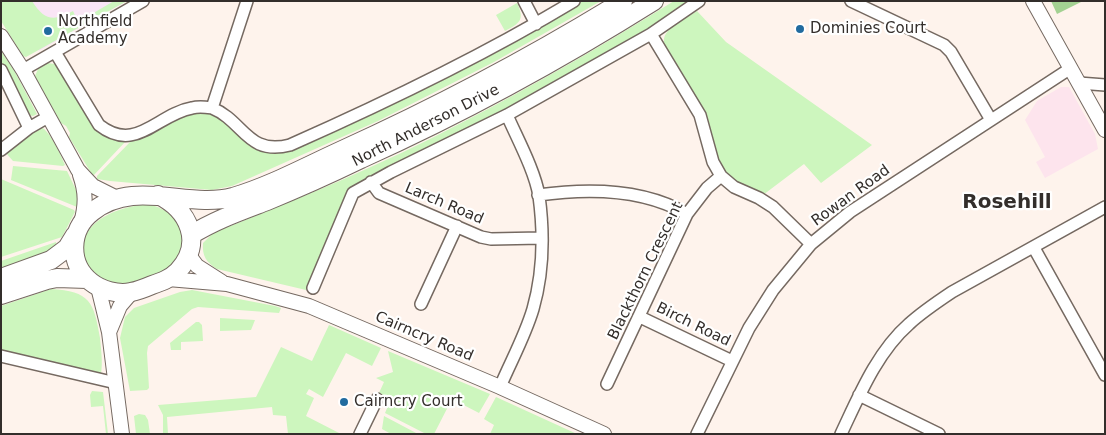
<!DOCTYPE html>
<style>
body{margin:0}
#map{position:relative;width:1106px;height:435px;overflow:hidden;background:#fef3ec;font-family:"DejaVu Sans",sans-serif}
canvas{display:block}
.frame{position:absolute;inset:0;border:2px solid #332e2b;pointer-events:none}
</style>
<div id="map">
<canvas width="1106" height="435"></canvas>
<div class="frame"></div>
</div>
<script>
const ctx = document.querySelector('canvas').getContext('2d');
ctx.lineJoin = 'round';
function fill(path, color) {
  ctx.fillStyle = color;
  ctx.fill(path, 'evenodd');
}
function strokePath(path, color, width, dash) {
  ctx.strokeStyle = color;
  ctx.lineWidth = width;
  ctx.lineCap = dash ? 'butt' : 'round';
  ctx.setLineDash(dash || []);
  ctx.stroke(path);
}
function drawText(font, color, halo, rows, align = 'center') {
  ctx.font = font + ' "DejaVu Sans",sans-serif';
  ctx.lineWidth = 4.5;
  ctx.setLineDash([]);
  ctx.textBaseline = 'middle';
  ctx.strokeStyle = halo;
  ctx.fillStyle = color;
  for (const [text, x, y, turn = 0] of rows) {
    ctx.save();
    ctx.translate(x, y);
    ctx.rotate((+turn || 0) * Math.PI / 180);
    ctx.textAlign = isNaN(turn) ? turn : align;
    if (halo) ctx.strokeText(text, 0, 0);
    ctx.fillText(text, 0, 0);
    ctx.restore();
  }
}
fill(new Path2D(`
 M1061,87H1069L1095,134L1098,149L1045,178L1036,162L1045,157L1025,120L1037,101Z`), '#fde4ed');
fill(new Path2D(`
 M2,1H127L39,51Z`), '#f9e5f5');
fill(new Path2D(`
 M1,1H32C44,20 53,22 73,11L78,22L114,1H127L26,57L23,56L1,21Z
 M582,1H601L494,62L378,121L232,186L212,190L110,181L97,179V176L132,140L144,135L179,116L206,111L216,115L267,151L538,28Z
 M674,1H692L650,29L486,121L348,189L306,290L217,269C206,262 202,256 203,243L213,233C298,199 382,165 463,122C535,85 605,44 674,1Z
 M517,3C525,20 520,23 505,31L496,15Z
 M697,11L726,42L872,145L821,183L804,164L763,195C742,186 729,181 717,160L662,43L664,41C663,28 687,18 697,11Z
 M1,51L15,72L37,114L33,116L28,115L1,61Z
 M48,63L54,64L57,66L96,128L111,138L126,141L93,176L69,137L70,133L66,126L61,123L35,76L38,69Z
 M41,127C50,131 61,155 65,165L63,166L13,161L5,152Z
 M13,166L67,171L77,192V207L11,180Z
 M1,179L74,210L75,212L62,237L1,257Z
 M147,204C170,208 189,227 181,251C179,257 176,264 171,268C166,272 142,283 135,285C127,287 116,286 108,286C102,282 88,272 85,266C82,262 82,252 82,247C87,217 121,207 147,204Z
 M56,242V250L1,272V261Z
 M51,289C90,291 94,302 100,338C101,350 103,361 101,374L97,375L44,360L1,351V306Z
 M192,290L275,306L281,308L279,313L198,307L192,309L148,346L147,353L149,388L147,390L130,391L120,338L125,317L134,308L180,292Z
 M220,318L255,320L251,330L220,331Z
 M196,322H199L202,325L203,341L181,342V350H171L170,343Z
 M329,325L381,348L372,366L346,353L323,397L309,389L306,394L314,398L306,416L341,434H288L286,416L273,415L272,407L167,417L168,434H163V415L158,405L256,397L281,347L312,361Z
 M388,351L490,394L479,413L452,399L434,434H426L385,413L391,399L379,393L384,382L376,378L393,372Z
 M92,391L103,392L108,434H106L103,406L91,407L90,395Z
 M496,397L577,434H490L494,425L484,419Z
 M139,414L145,415L148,420L150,434H136L134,416Z
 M384,416L418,434H391L382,429Z`), '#cdf6be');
fill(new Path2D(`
 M1051,1H1083L1057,14Z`), '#a3d192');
const minor = new Path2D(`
 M524,1L536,24
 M851,1L944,45L951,52L991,120
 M651,34L700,115L713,162L721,176L734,187L759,198L773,207L811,244
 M55,52L99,125C136,154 157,114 192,108C199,106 205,107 212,108L247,1
 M1,70L29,128
 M23,70L143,1
 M1079,83L1105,85
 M212,108C244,121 247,156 290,145C387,102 483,56 574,1
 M1,150L29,128L48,117
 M371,182L379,193L481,237L491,239L541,238
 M538,195C588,188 643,188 687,214
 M1034,248L1105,375
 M313,288L353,193L391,172L507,115L651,34L699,1
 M421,304L457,226
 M640,317L732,361
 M1,356L116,383
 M607,384L687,214L707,188L721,176
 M500,387C511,361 525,336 533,309C543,274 544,233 539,196C535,171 517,138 507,115
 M859,395L939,434
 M360,434L377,399
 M697,434L749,328L773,290L811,244L850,212L1071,68
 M841,434C859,396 877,352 909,324C922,312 937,302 952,292L1105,207`);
const tertiary = new Path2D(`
 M1033,1L1105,130
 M1,36L23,70L78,170L93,186L119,199
 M80,175C86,192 86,205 81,223
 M188,254L197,266L222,282
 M168,279L227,284L309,306L500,387L604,434
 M98,287L109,332L122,434
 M110,330L120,306L132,292`);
const primary = new Path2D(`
 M158,195C189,210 204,243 178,271C170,279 161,282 152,285C145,288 138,291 131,292C118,295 101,290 91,282C68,264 69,230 92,212C134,178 187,209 233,197C270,186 305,167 340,151C437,107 532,57 623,1
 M191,235C215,220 241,211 267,201C299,188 330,174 361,159C461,114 560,60 654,1
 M1,278L51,260L67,248L75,235
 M1,295L47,280L57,278L87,279`);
strokePath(minor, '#756961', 14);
strokePath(tertiary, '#756961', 16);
strokePath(primary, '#756961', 20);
strokePath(minor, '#fff', 11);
strokePath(tertiary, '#fff', 14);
strokePath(primary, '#fff', 18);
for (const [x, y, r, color] of [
 [800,29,5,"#216b9f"],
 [48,31,5,"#216b9f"],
 [344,402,5,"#216b9f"]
]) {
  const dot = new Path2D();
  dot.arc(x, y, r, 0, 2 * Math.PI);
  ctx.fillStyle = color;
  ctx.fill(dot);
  strokePath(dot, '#fff', 2);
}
drawText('15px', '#332e2b', '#fff', [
 ["Northfield",58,22],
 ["Academy",58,39],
 ["Dominies Court",810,29],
 ["Cairncry Court",354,402]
], 'left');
drawText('15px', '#332e2b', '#fff', [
 ["North Anderson Drive",426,126,-27],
 ["Rowan Road",851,196,-36],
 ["Larch Road",444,204,23],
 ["Blackthorn Crescent",646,271,-64],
 ["Birch Road",693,325,26],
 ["Cairncry Road",424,337,23]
]);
drawText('bold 20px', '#332e2b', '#fff', [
 ["Rosehill",1007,203]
]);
</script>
